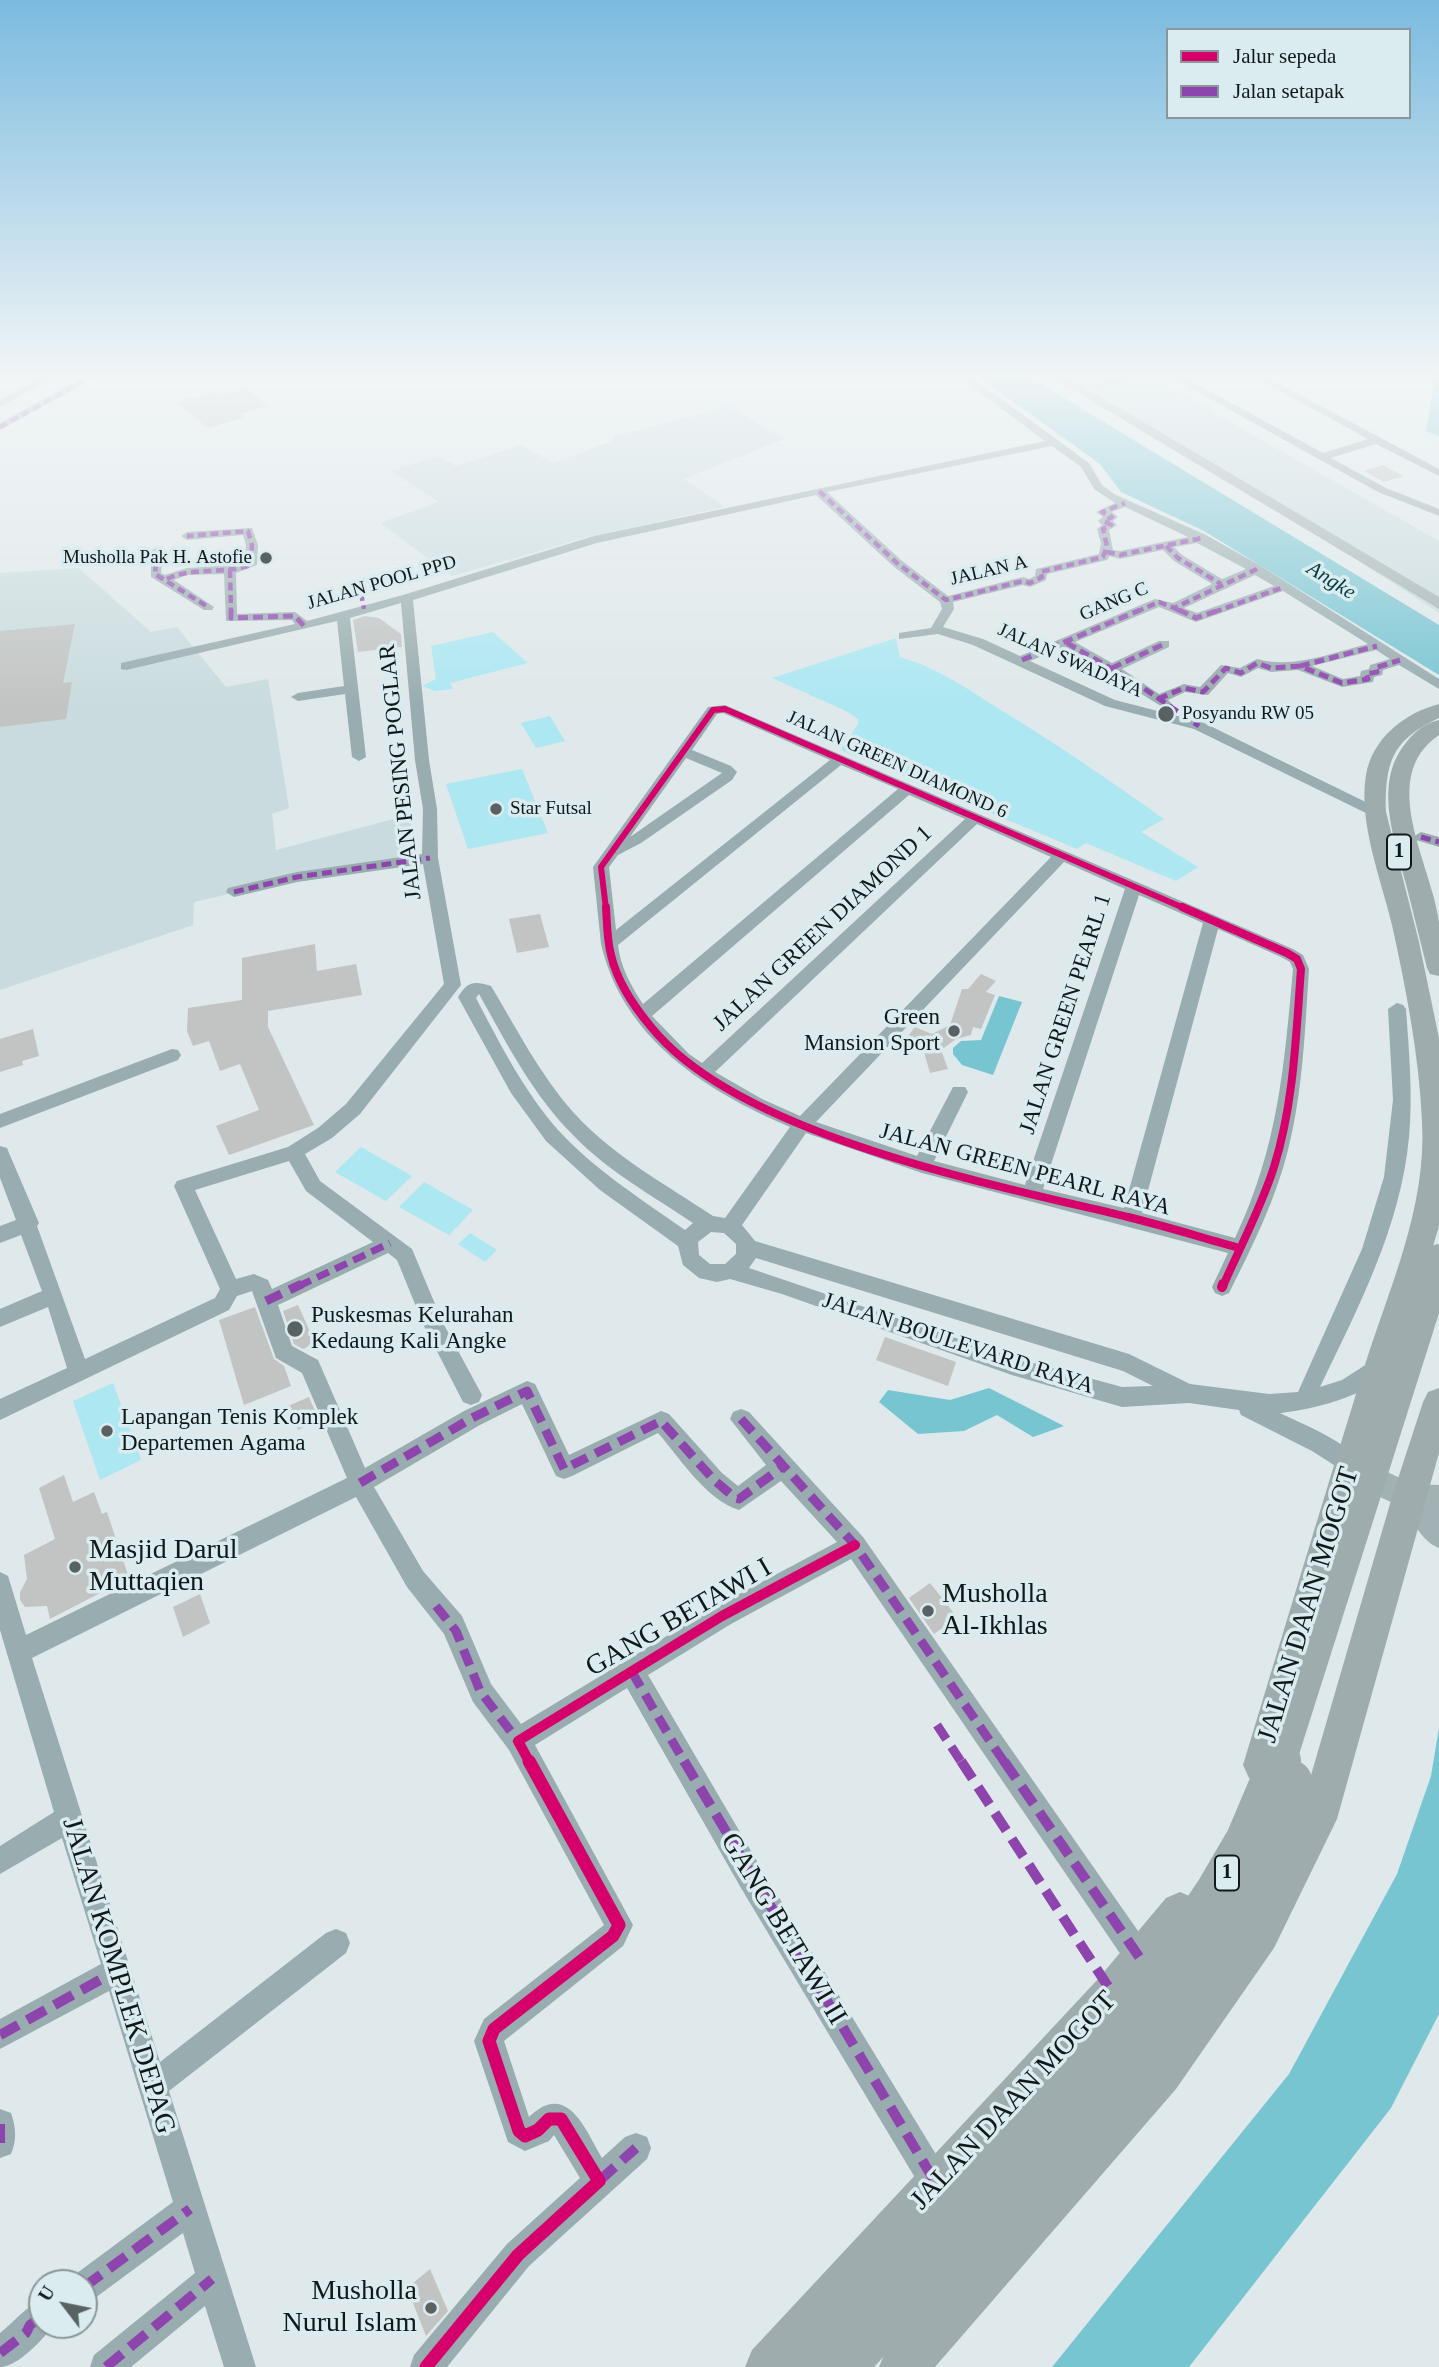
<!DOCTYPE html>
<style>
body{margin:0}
#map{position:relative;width:1439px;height:2367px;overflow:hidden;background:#dfe8ea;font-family:"Times New Roman",serif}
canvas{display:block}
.legend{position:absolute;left:1166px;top:28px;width:245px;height:91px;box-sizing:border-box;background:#daecef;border:2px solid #8a979a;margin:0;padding:9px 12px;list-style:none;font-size:21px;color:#12181a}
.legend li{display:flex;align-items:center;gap:14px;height:35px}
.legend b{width:35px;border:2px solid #8a979a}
.north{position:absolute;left:28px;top:2269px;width:70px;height:70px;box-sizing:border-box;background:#daecef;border:2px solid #8a979a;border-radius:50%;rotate:302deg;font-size:19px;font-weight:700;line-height:28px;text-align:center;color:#12181a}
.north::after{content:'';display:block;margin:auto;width:24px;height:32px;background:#5a6163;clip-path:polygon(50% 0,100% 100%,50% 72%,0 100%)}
</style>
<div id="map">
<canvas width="1439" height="2367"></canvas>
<ul class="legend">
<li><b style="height:9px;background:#d6006c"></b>Jalur sepeda</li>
<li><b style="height:9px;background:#8e44ad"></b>Jalan setapak</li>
</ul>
<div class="north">U</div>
</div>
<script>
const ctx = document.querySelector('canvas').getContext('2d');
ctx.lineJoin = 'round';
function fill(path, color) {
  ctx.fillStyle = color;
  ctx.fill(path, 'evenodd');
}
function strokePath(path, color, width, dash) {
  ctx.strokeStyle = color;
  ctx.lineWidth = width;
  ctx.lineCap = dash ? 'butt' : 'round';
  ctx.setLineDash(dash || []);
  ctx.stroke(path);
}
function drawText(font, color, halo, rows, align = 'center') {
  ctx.font = font + ' "Times New Roman",serif';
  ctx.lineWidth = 7;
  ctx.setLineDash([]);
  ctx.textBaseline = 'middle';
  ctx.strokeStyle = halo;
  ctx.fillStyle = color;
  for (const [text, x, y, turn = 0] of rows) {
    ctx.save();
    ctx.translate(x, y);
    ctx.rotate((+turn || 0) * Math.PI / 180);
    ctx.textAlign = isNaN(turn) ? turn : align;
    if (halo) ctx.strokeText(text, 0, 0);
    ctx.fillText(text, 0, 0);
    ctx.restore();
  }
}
fill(new Path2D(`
 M1071,376H1150L1439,541V613Z
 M730,406L784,439L684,479L725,507L588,537L452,576L380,523L439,502L391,471L439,456L456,466L521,445L553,463L612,441L615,436Z
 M79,568L151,632L177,627L226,687L268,679L289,808L272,814L276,850L409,815L418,862L294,879L194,902L193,925L0,990V573Z`), '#c9dbde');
fill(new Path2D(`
 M493,632L528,663L450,683L453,689L435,691L422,686L436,679L431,646Z
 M896,638L900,657C938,668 966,688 999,709C1056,743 1110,781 1164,819L1141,832L1198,867L1176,881L1086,843L1077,849L841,750L858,724V719L846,711L772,678Z
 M550,716L565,741L536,748L521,723Z
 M522,769L548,833L468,849L446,784Z
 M361,1147L412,1176L386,1201L335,1172Z
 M424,1182L473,1210L449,1235L399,1207Z
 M470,1233L497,1250L485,1262L458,1244Z
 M113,1383L141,1460L100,1480L73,1401Z`), '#ace7f2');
fill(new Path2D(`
 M977,376H1028L1439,625V675L1204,531L1121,492L1100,464Z
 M1435,376H1439V436L1426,431Z
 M999,996L1022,1002L993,1075L962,1065L953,1054V1048L961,1041L981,1040Z
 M989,1388L1064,1426L1033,1437L997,1415L964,1431L918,1434L879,1402L888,1390L950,1400Z
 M1439,1728V2014L1391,2108L1189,2367H1052L1289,2074L1397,1874L1431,1776Z`), '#78c5d2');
fill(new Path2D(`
 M245,388L268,406L240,414L244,418L207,428L177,402L215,392L220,395Z
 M1383,465L1404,476L1384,482L1364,471Z
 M365,616L379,618L401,634L402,647L358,652L353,620Z
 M75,624L63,683L72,682L66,719L0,727V631Z
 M540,914L549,947L517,953L509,919Z
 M315,944L317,971L356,964L362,995L268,1011V1027L314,1125L229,1155L216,1126L259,1110L240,1064L220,1071L209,1041L193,1046L187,1031L188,1008L242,1000V958Z
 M981,974L996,981L986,992L995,995L981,1029L973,1027L971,1035L956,1039L941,1050L948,1069L930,1073L924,1052L900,1047L915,1027L932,1034L950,1025L962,989H968Z
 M33,1029L39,1056L22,1061L23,1065L0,1072V1039Z
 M298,1305L315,1343L303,1349L294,1344L283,1311Z
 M255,1307L274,1359L284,1366L291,1386L244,1405L219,1320Z
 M885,1337L956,1362L948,1386L876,1360Z
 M309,1397L319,1420L298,1430L288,1406Z
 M64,1475L73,1502L94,1492L102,1514L107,1512L129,1578L50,1619L47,1606L25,1607L20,1600V1592L27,1579L24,1555L55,1539L39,1488Z
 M930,1583L957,1617L934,1634L909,1598Z
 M200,1594L210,1623L183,1637L173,1607Z
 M430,2269L448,2311L426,2336L407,2288Z`), '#c1c4c3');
fill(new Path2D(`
 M45,376H58L0,407V400Z
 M85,376H98L0,430V423Z
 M958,376H970L1089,463L1102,485L1114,494L1206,535L1261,566L1439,679V689L1399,665L1383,670L1382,675L1374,677L1373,682L1342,687L1298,670L1271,672L1258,668L1241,677L1228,673L1208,695L1185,692L1168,700L1173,705L1166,709L1064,647L1030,661L1115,700L1204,723L1380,809L1383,812L1380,815H1370L1194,729L1105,706L973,645L938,634L899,639V633L931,628L942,609L940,602L893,566L816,495L597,543L413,600L429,760L437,809L438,858L461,985L360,1114L332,1138L305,1154L320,1181L412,1249L443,1323L482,1395L479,1402L471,1405L463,1402L424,1326L397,1260L388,1253L278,1305L292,1346L318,1360L365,1468L464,1411L527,1381L535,1384L569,1455L661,1411L669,1414L722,1473L738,1486L766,1465L730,1419L733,1412L741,1409L749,1412L863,1537L1152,1951L1156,1961L1152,1971L1142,1975L1132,1971L851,1559L731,1624L648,1675L761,1868L948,2174L952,2185L948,2196L937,2200L926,2196L741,1888L627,1688L535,1745L633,1925L623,1946L504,2041L529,2117C567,2080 585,2129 602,2158L625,2137L636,2133L647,2137L651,2148L647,2159L529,2266L447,2367H410L414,2355L507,2244L580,2178L554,2135L549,2141L525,2151L508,2142L474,2041L484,2019L604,1925L509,1750L473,1702L444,1634L407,1587L356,1497L32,1658L160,2062L326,1933L336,1929L346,1933L350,1943L346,1953L169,2091L256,2367H224L205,2306L131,2367H90L94,2355L195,2273L183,2233L95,2298L84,2303V2283H70L73,2276L173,2202L109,1991L0,2049V2019L101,1964L62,1838L0,1874V1846L54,1812L0,1630V1572L8,1576L26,1635L347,1478L302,1373L276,1358L252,1291L237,1296L229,1310L0,1420V1399L67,1368L48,1307L0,1327V1309L42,1291L21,1235L0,1243V1226L16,1220L0,1178V1146L7,1148L9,1153L39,1223L37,1226L85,1359L215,1298L220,1289L174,1186L177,1181L288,1147L318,1128L346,1104L444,984L423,864L297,882L234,897L226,892L228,888L297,872L422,854L423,809L415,760L401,603L350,618L366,757L359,761L352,757L345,694L298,701L291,697L298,693L344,686L337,621L126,670L121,669V663L295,624L292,620L226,621L224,574L187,575L174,580L214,607L212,610H204L151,577V551L157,547L163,551L161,573L165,575L187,568L238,565L245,563L246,545L243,535L187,540L181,536L187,532L252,528L258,545L257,565L236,573L237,614L295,612L307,621L403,595L594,536L1045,441ZM1052,446L1081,467L1094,489L1115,503L1096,512L1103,517L1098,521L1102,525L1097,529L1101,543L1099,554L1036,569L1035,576L1029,579L1023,577L948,596L901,560L827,492ZM1125,507L1188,537L1120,551L1113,550L1109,530L1117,525L1113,521L1118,517L1112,512ZM1197,543L1246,569L1222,579L1182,555L1174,547ZM1163,550L1174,561L1212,584L1173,603L1155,599L1020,656L983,639L943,627L954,609L953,602L1023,585L1030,587L1046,580L1047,574L1107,560L1110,556L1120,559ZM1255,575L1274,586L1197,613L1184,608ZM1283,591L1368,644C1331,653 1294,669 1257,659L1240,668L1221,665L1200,687L1184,684L1159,694L1122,669L1169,647V641H1159L1112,663L1075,642L1159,607L1196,622ZM1376,650L1390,659L1370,665L1369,669L1361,671L1360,676L1343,679L1312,666ZM289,1161L306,1191L373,1242L272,1289L268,1280L254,1274L236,1279L195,1190ZM522,1404L556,1476L564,1479L572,1476L658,1433C680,1458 706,1500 739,1510L781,1481L837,1542L713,1608L521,1724L491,1684L462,1616L423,1571L374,1487L480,1425Z
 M1122,376H1140L1100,388L1095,385Z
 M1169,376H1182L1323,453L1368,439L1252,376H1265L1439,469V476L1376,444L1331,458L1386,488L1439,509V516L1378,492Z
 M725,705L1293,949L1303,955L1309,969C1305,1029 1303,1091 1288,1150C1276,1199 1252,1247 1229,1293L1222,1296L1215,1293L1212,1287L1228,1253L922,1173L806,1133L742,1225L755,1241L1129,1354L1190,1384L1269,1394L1298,1392L1362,1249L1384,1177L1393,1100L1388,1009L1397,1003L1403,1005L1406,1009C1409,1052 1413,1094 1409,1137C1401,1226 1358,1308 1320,1387L1342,1380L1381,1355L1389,1357L1392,1364C1377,1395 1311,1410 1280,1413C1302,1424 1352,1443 1362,1466L1359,1473L1351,1476L1312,1451L1241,1415L1239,1410L1189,1403L1122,1407L1012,1375L782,1294L730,1279L717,1282L699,1278L683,1265L678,1246L600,1190L546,1141L511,1093L458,997C468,981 474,981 491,986C517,1029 540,1075 574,1113C613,1156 665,1184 713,1216L725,1218L790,1127C706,1091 623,1039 601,944L593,867L708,707ZM723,713L830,760L616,930L609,867L618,855L641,843L732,780L737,772L731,766L692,750L717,714ZM686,758L722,773L630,837ZM841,765L898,789L643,1004C632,988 620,966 618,945ZM909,795L965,819L702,1063L689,1054L652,1016ZM977,824L1051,857L800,1116L762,1099L715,1072ZM1064,862L1125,889L1025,1185L934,1161L968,1092L965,1087H953L917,1156L816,1122ZM1139,895L1203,923L1124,1208L1043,1189ZM1218,929L1281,957L1290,962L1293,969C1284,1068 1278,1147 1235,1238L1142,1213ZM479,994C507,1044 534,1097 575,1137C609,1172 653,1196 693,1223L685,1230C641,1199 595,1170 558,1130C524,1091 500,1044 476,998ZM711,1232L724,1233L736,1244V1254L725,1264H710L699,1255L698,1242ZM756,1258L1123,1371L1153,1386L1122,1387L1012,1357L749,1268Z
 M1421,832L1439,837V847L1416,840L1413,837Z
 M172,1049L178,1050L181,1055L178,1060L0,1128V1114Z
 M0,2109L11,2113C16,2128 17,2140 11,2154L0,2158Z
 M42,2300V2325H54C44,2338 18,2367 0,2367V2333C15,2321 24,2308 42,2300Z`), '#99acaf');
fill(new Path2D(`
 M1050,376H1066L1439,597V609Z
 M1357,1457L1412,1484L1439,1485V1548C1419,1540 1414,1518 1397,1506C1380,1494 1352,1490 1343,1470L1347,1461Z`), '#a2b1b3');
fill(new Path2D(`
 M1439,704V718C1392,740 1385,762 1386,812L1419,942L1439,1038V1226L1281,1765L1275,1778L1262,1784L1249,1778L1243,1765C1283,1633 1323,1500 1364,1368C1389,1288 1427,1208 1422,1121C1419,1055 1406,989 1392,925C1381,879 1358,822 1366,775C1372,739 1404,713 1439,704Z
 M1439,720V735C1376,778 1432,865 1439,922C1439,940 1439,959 1439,976L1430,974L1427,968C1420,940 1413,912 1406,884C1395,840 1373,784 1405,744C1413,733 1425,723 1439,720Z
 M1439,1388V1453L1337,1819L1274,1948L1176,2089L935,2367H879L886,2350L1146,2059L1246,1920L1300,1813L1392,1497L1423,1402L1428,1392Z
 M1180,1892L1194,1898L1200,1912L1194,1926L1128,2009L801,2367H745L752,2350L1098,1979L1166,1898Z`), '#9facae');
strokePath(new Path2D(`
 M1430,1286L1439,1257`), '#9facae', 26);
strokePath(new Path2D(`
 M1279,1763L1431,1284`), '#9facae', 33);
strokePath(new Path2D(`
 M804,2367L1140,2004L1216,1892L1247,1839L1280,1761
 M846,2367L1154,2023L1226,1916L1272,1833L1291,1781`), '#9facae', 42);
strokePath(new Path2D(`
 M0,427L93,376
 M819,491L897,563L946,600L1023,581L1030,583L1042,577L1040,572L1103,557L1107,546L1103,529L1111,525L1104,521L1112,517L1102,512L1125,503
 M1166,546L1178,558L1221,584
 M157,551L155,574L208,607
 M1107,552L1120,555L1202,538
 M230,570L231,612
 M167,579C194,566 223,575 251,565L252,545L248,531L187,536
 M361,593L364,609
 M1174,608L1182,612
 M1136,612L1159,602L1174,608L1257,569
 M1214,612L1284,587`), '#8e44ad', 4.5, [8, 4.5]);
strokePath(new Path2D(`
 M231,610V618L295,616L304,626
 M1179,610L1196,618L1219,610
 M1067,643L1133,681L1199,726
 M1022,660L1140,610
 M1300,666L1377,646
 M1112,668L1164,644
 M1158,699L1184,688L1203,692L1226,668L1241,673L1257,663L1271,668L1300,666L1342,683L1368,679L1366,674L1377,672L1375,668L1400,660
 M1421,837L1439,842
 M234,892L297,877L430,858`), '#8e44ad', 5, [10, 5]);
strokePath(new Path2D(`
 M299,1286L390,1243`), '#8e44ad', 7, [13, 7]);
strokePath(new Path2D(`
 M266,1301L302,1284
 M741,1419L855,1545L1005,1763
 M360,1483L472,1418L527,1391L564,1469L661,1421L714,1480L735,1498L739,1499L782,1467
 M436,1606L456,1631L480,1691L518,1741
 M632,1672L685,1763
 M937,1725L962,1763`), '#8e44ad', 9, [17, 9]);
strokePath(new Path2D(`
 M684,1761L937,2185
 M961,1761L1113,1994
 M1004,1761L1142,1961
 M0,2035L118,1970
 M0,2124V2143
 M599,2181L636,2148
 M84,2287L190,2209
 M0,2353L26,2333L30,2325L42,2316
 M106,2367L212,2279`), '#8e44ad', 10, [21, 10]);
strokePath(new Path2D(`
 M606,909L601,867L713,710L725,709L1186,909`), '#d6006c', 6);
strokePath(new Path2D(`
 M606,907C607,923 607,940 611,955C617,981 635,1008 652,1028C740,1136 995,1185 1128,1217C1165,1226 1203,1238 1240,1248
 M1182,907L1287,953L1297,959L1301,969C1296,1035 1294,1103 1274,1167C1261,1208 1240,1247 1223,1286`), '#d6006c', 8);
strokePath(new Path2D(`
 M1222,1287L1223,1284
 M530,1763L518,1741L722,1616L855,1545`), '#d6006c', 10);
strokePath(new Path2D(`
 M426,2367L518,2255L599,2181L561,2119H549L538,2130L525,2136L519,2131L489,2041L494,2029L613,1936L619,1925L529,1761`), '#d6006c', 13);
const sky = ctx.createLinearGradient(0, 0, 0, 708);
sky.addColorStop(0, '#7bbbdf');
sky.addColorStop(0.53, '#f1f5f6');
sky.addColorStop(1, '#f1f5f600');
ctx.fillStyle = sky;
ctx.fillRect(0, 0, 1439, 708);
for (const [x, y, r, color] of [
 [266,558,7,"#5a6163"],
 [1166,714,9,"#5a6163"],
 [496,809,7,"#5a6163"],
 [954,1031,7,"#5a6163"],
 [295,1329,9,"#5a6163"],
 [107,1431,7,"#5a6163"],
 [75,1567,7,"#5a6163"],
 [928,1611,7,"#5a6163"],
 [431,2308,7,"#5a6163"]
]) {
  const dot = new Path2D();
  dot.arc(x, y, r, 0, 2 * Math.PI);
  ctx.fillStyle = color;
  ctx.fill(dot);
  strokePath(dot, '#daecef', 2.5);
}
drawText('19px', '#12181a', '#daecef', [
 ["Musholla Pak H. Astofie",252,558,"right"],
 ["Posyandu RW 05",1182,714],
 ["Star Futsal",510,809]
], 'left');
drawText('19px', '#12181a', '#daecef', [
 ["JALAN A",989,571,-13],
 ["JALAN POOL PPD",382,583,-16],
 ["GANG C",1114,602,-23],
 ["JALAN SWADAYA",1070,661,24],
 ["JALAN GREEN DIAMOND 6",897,765,24]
]);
drawText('italic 21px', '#073a42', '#daecef', [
 ["Angke",1331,581,32]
]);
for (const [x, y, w] of [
 [1399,852,24],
 [1227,1873,24]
]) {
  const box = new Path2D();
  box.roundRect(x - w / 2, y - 17.5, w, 35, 5);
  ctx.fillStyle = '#daecef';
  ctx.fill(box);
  strokePath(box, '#12181a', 2);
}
drawText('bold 21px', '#12181a', null, [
 ["1",1399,852],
 ["1",1227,1873]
]);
drawText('23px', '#12181a', '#daecef', [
 ["JALAN PESING POGLAR",401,772,-96],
 ["JALAN GREEN DIAMOND 1",823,929,-43],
 ["JALAN GREEN PEARL 1",1066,1014,-72],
 ["JALAN GREEN PEARL RAYA",1025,1170,15],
 ["JALAN BOULEVARD RAYA",958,1344,18]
]);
drawText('23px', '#12181a', '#daecef', [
 ["Green",940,1018,"right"],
 ["Mansion Sport",940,1044,"right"],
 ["Puskesmas Kelurahan",311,1316],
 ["Kedaung Kali Angke",311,1342],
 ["Lapangan Tenis Komplek",121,1418],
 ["Departemen Agama",121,1444]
], 'left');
drawText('28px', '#12181a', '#daecef', [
 ["Masjid Darul",89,1551],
 ["Muttaqien",89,1583],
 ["Musholla",942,1595],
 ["Al-Ikhlas",942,1627],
 ["Musholla",417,2292,"right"],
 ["Nurul Islam",417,2324,"right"]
], 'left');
drawText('28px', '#12181a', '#daecef', [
 ["JALAN DAAN MOGOT",1309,1605,-73],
 ["GANG BETAWI I",679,1618,-30],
 ["GANG BETAWI II",783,1929,59],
 ["JALAN KOMPLEK DEPAG",118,1976,73],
 ["JALAN DAAN MOGOT",1014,2101,-47]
]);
</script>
